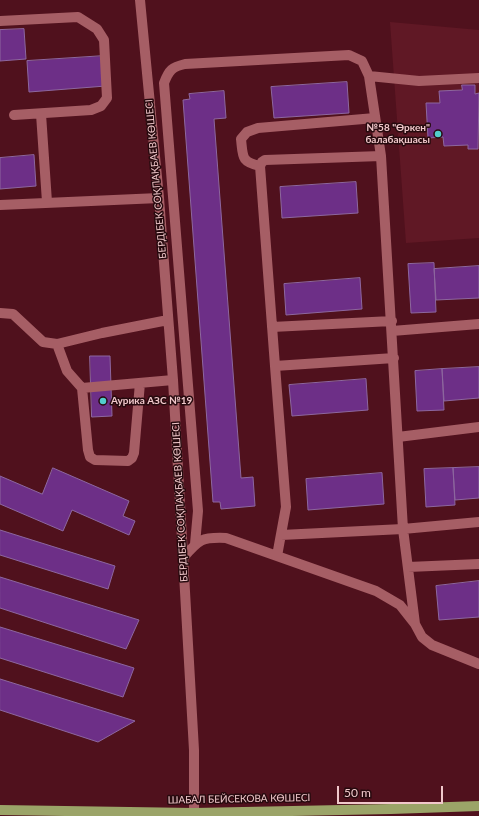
<!DOCTYPE html>
<meta charset="utf-8">
<style>
body{margin:0}
#map{position:relative;width:479px;height:816px;overflow:hidden;background:#50111d;font-family:Lato,sans-serif}
canvas{display:block}
.scale{position:absolute;left:337px;top:786px;width:106px;height:18px;box-sizing:border-box;border:2px solid #f1c8cb;border-top:0;padding-left:5px;font-size:12px;line-height:14px;white-space:nowrap;color:#f1c8cb;-webkit-text-stroke:3px #260a0e;paint-order:stroke}
</style>
<div id="map">
<canvas width="479" height="816"></canvas>
<div class="scale">50 m</div>
</div>
<script>
const ctx = document.querySelector('canvas').getContext('2d');
ctx.lineJoin = 'round';
function fill(path, color) {
  ctx.fillStyle = color;
  ctx.fill(path, 'evenodd');
}
function strokePath(path, color, width, dash) {
  ctx.strokeStyle = color;
  ctx.lineWidth = width;
  ctx.lineCap = dash ? 'butt' : 'round';
  ctx.setLineDash(dash || []);
  ctx.stroke(path);
}
function drawText(font, color, halo, rows, align = 'center') {
  ctx.font = font + ' Lato,sans-serif';
  ctx.lineWidth = 3;
  ctx.setLineDash([]);
  ctx.textBaseline = 'middle';
  ctx.strokeStyle = halo;
  ctx.fillStyle = color;
  for (const [text, x, y, turn = 0] of rows) {
    ctx.save();
    ctx.translate(x, y);
    ctx.rotate((+turn || 0) * Math.PI / 180);
    ctx.textAlign = isNaN(turn) ? turn : align;
    if (halo) ctx.strokeText(text, 0, 0);
    ctx.fillText(text, 0, 0);
    ctx.restore();
  }
}
fill(new Path2D(`
 M390,22L479,30V238L406,243Z`), '#601825');
const building = new Path2D(`
 M24,29L26,59L0,61V30Z
 M104,56L106,86L29,92L27,61Z
 M347,82L349,113L274,118L271,87Z
 M462,85H475V94L479,93L478,149H468V145L444,146L443,137L428,138L426,103H440L439,91L462,90Z
 M224,91L226,118L214,119L241,478L253,477L255,506L221,509L220,502H213L183,100L190,99L189,94Z
 M34,155L36,186L0,189V158Z
 M356,182L358,213L282,218L280,187Z
 M434,263L436,312L411,313L408,264Z
 M479,266V298L436,300L434,269Z
 M360,278L362,309L286,315L284,284Z
 M90,356H110L112,416L92,417Z
 M479,367V398L444,401L442,369Z
 M442,369L444,410L417,411L415,371Z
 M366,379L368,410L292,416L289,385Z
 M479,467V498L455,500L453,468Z
 M53,468L129,501L123,516L135,521L129,535L72,510L63,531L0,504V476L42,494Z
 M453,468L455,505L426,507L424,469Z
 M382,473L384,504L308,510L306,479Z
 M0,530L115,566L108,589L0,555Z
 M0,577L139,620L126,649L0,608Z
 M479,581V617L439,620L436,586Z
 M0,627L134,668L123,697L0,658Z
 M0,679L135,721L98,742L0,710Z`);
fill(building, '#6d2f87');
strokePath(building, '#8d679f', 1);
strokePath(new Path2D(`
 M140,0L159,198L173,380L194,750V813
 M0,21L78,17L97,29L104,40L107,98L101,106L91,110L14,115
 M369,76L419,81L479,78
 M41,114L47,202
 M260,166C241,162 243,157 241,139L247,132L258,128L375,118
 M0,205L159,198
 M0,313L13,314L43,342L57,344L102,333L168,320
 M272,327L392,321
 M392,331L479,324
 M57,344L67,371L82,388L173,380
 M275,366L260,166L262,162L265,160L381,156
 M82,388L88,450L90,457L95,460L128,461L132,458L134,453L140,383
 M398,437L479,427
 M281,535L403,529L479,522
 M195,544L198,511L164,83C169,70 172,67 185,64L349,55L362,61L369,76L381,156L403,529L415,624L422,637L432,645L479,664
 M277,556L286,507L275,366L394,358
 M183,558C199,539 202,537 226,538L376,591L400,605L415,624
 M408,567L479,564`), '#a65e65', 10);
strokePath(new Path2D(`
 M0,810L194,813L391,809L479,806`), '#9ba468', 10);
for (const [x, y, r, color] of [
 [438,134,4,"#52cdcc"],
 [103,401,4,"#52cdcc"]
]) {
  const dot = new Path2D();
  dot.arc(x, y, r, 0, 2 * Math.PI);
  ctx.fillStyle = color;
  ctx.fill(dot);
  strokePath(dot, '#260a0e', 1.5);
}
drawText('bold 10px', '#f1c8cb', '#260a0e', [
 ["№58 \"Өркен\"",430,128],
 ["балабақшасы",430,140],
 ["Аурика АЗС №19",111,401,"left"]
], 'right');
drawText('10px', '#f1c8cb', '#260a0e', [
 ["БЕРДІБЕК СОҚПАҚБАЕВ КӨШЕСІ",156,179,-95],
 ["БЕРДІБЕК СОҚПАҚБАЕВ КӨШЕСІ",180,502,-93],
 ["ШАБАЛ БЕЙСЕКОВА КӨШЕСІ",239,799,-1]
]);
</script>
